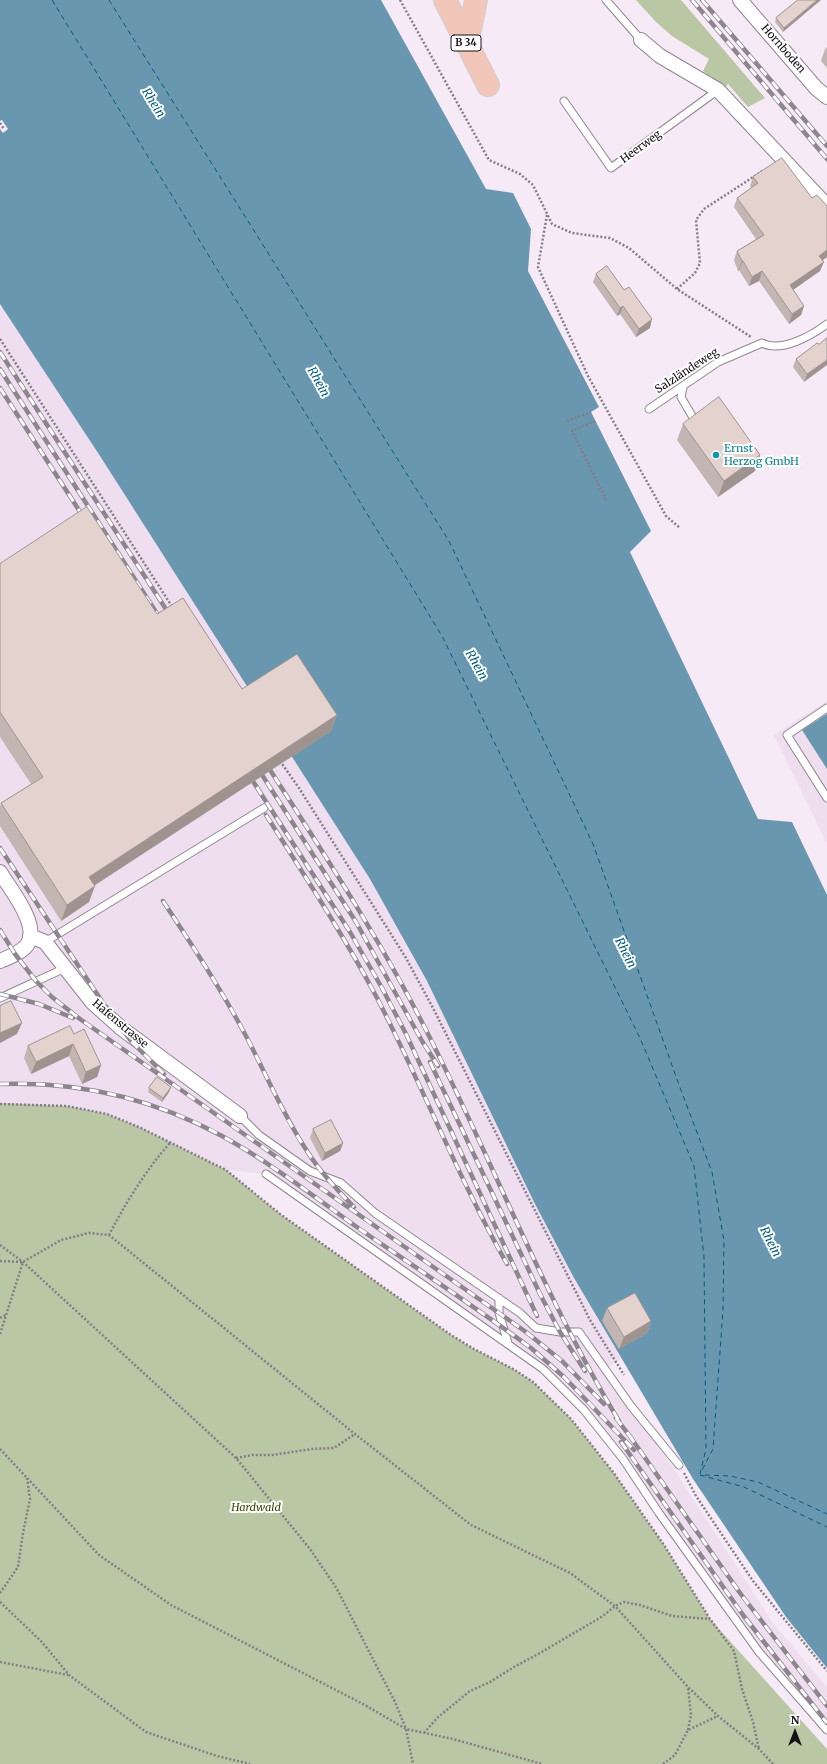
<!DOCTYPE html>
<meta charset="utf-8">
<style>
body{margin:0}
#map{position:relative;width:827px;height:1764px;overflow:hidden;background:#f6eaf6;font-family:Merriweather,serif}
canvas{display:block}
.north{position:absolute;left:775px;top:1712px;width:40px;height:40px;-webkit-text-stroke:3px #fff;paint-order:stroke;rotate:0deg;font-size:11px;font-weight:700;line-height:16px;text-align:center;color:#141014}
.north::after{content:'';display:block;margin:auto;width:14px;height:18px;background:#141014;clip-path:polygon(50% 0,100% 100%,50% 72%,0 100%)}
</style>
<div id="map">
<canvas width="827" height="1764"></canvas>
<div class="north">N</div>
</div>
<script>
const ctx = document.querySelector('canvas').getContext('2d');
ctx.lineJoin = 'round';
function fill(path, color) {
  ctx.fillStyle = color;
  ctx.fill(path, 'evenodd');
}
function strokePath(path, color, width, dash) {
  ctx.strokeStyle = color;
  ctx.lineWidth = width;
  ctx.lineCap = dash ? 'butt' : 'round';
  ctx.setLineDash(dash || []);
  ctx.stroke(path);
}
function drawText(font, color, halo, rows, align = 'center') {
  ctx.font = font + ' Merriweather,serif';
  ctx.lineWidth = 4;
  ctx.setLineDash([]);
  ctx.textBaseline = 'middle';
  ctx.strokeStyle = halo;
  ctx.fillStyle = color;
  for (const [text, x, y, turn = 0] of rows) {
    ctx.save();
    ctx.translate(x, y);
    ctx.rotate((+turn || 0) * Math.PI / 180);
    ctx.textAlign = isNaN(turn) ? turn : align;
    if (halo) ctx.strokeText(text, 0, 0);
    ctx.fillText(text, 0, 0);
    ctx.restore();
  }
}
fill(new Path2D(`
 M0,304L100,456L370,879L427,981L448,1022L534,1202L574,1278L621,1359L608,1367L773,1623L827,1687V1730L759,1652L623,1459L543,1369L266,1174L226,1170L141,1128L67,1106L0,1104Z
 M827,701V844L774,735Z`), '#efdef0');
fill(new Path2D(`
 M636,0H681L765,98L748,107L728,84L725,88L703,71L709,59L672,36L656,22Z
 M2,1103L67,1106L107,1114L141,1128L226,1170L280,1214L451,1335L474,1349L515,1370L533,1382L571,1419L613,1472L664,1545L710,1619L827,1749V1764H0V1104Z`), '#bac7a5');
fill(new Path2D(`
 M0,0H381L486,189L513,193L531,229L528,271L599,407L591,412L651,531L630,552L758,819L792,822L827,895V1668L786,1617L693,1479L574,1278L534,1202L427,981L370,879L100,456L0,304V129L3,133L8,129L2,120L0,121Z
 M827,714V769L802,730Z`), '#6a97b0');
strokePath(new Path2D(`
 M52,0L442,636L640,1038L694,1166L704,1257L706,1449L700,1474
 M109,0L449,541L593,844L679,1085L712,1172L724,1241L723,1310L713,1449L701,1472
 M700,1475L744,1487L827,1527
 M705,1475L730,1476L758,1482L827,1514`), '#005b7d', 1, [5, 4]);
const service = new Path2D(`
 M606,0L641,40
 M564,101L611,168L718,90
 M683,387L681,397L695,421
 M649,409L718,362L762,343C781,353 811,336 827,324
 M827,708L787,735L827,798
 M45,942L264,808
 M0,998L65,968
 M240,1116L259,1135L310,1171L341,1183L375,1213L520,1313L536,1328L560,1332H579L631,1406L679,1465
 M266,1174L543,1369L584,1410L623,1459L659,1513L759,1652L827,1730
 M499,1298V1313L508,1343`);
const minor = new Path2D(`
 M740,0L816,88L827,97
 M641,40L660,56L718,90L827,206
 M0,872C10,889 41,926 27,945C21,953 9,957 0,961
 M30,936L45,942L92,1002L121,1028L240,1116`);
const primary = new Path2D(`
 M445,0L488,85
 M467,45L476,0`);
strokePath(service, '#908690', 9);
strokePath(minor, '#908690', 16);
strokePath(primary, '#d0cfd0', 24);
strokePath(new Path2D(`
 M400,0L489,160L520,174L533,185L552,224L572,233L610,238L629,248L677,289L751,337
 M0,123L4,129
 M547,215L538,267L588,376L666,516L680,528
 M677,289L695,273L700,263L696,220L704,209L764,170
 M0,339L173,608
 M567,421L591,412
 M595,421L572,431L607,502
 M280,761L299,788L406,958L433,1008L590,1320L624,1375
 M0,1104L67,1106L107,1114L141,1128L226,1170L280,1214L451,1335L474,1349L515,1370L533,1382L571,1419L613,1472L664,1545L710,1619L734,1651L742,1689L753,1722L759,1749
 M109,1235C125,1204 147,1168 171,1142
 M0,1245L23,1262L236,1458L310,1549L337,1589L395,1702L406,1729L413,1764
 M0,1261L22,1262
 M0,1318L6,1315
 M0,1334L23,1262L61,1240L89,1233L109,1235L355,1434L471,1525L570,1573L615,1606L688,1687L718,1716L759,1749L773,1764
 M0,1449L99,1555L171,1605L363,1704L406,1729L453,1739L542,1764
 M236,1458L252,1455H272L312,1449L334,1448L355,1434
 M684,1473L696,1496L753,1581L827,1671
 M0,1593L18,1567L23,1533L30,1499L27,1478
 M0,1602L42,1642L69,1675L146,1732L217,1756L250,1764
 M0,1662L68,1675
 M688,1730L691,1715L688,1687
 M424,1733L437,1718L470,1691L490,1682L514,1667L540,1653L603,1616L615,1606L624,1602L640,1605L672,1616L710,1619
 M663,1764L675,1755L688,1730L718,1716`), '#857d85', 2.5, [2, 2]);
strokePath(service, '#fff', 7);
strokePath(minor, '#fff', 14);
strokePath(primary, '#f2c7b9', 22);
const rail = new Path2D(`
 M692,0L827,159
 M702,0L827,146
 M0,352L171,617
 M0,369L163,623
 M0,388L86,521
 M265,762C320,848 377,934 424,1026C491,1157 543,1295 619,1421
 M257,767L356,922L422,1041L438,1066
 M247,772L350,932L382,988L406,1034L537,1316
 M266,815C304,875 343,934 376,996C422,1084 458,1178 507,1264
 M0,848L109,1012L131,1041L164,1074
 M163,901C192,945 221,989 246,1036C266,1074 283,1115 307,1151C320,1172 337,1190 354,1207
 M0,930L15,954L36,981L52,997L80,1019L526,1332L562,1361L604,1404
 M0,994L39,1004L73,1018
 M430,1062L541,1296L560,1332L585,1371
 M0,1084C78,1081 154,1099 222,1136C271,1163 316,1198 361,1230C418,1269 475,1307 531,1348L564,1377L634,1450
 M616,1418L632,1439
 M629,1435L740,1593L827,1706
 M621,1442L743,1615L827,1723`);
strokePath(rail, '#8e868e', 4.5);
strokePath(rail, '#fff', 3, [9]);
fill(new Path2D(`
 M798,0L783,32L775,22L776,18Z
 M827,47V68L821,61L825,49Z
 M753,177L812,198L827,206V257L823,260L820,271L793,290L804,306L801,315L789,324L759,281L749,286L739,270L738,271L734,260L737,251L756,239L734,207L737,198L751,188L750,186Z
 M596,274L650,328L636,337L620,314L617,316L593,282Z
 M819,344L804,382L793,367L796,359Z
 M683,424L760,455L755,471L718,497L677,440Z
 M0,564L157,614L242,689L337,715L331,731L94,885L89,902L61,921L0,826V807L1,803L31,784L0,737Z
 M74,1034L101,1065L97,1077L82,1084L69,1056L31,1074L24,1058L28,1046Z
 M171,1087L169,1092L162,1102L148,1092L149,1088Z
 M313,1129L343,1143L340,1151L322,1161L310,1138Z
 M607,1308L651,1321L647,1333L619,1349L602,1321Z`), '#c3b5b1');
fill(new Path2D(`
 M817,0H821L783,32L784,28Z
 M827,250V257L816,265L819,256Z
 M742,261H743L739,270L738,271Z
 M824,262L820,271L787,294L790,285Z
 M762,271L759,281L749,286L752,277Z
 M623,306L620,314L617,316L620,308Z
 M804,306L801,315L789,324L792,314Z
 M652,319L650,328L636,337L639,329Z
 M827,360V365L804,382L807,374Z
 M760,455L755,471L718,497L724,481Z
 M337,715L331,731L83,893L89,877Z
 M95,886L89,902L61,921L67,905Z
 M22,1023L17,1034L0,1043V1033Z
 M73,1044L69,1056L31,1074L36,1062Z
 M101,1065L97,1077L82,1084L86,1072Z
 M171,1087L169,1092L162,1102L163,1098Z
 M343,1143L340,1151L322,1161L325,1153Z
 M651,1321L647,1333L619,1349L624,1337Z`), '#9f9390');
const building = new Path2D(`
 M798,0H817L784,28L776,18Z
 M782,158L812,198L817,195L827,206V250L819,256L824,262L790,285L804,306L792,314L762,271L752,277L743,261H742L737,251L764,235L737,198L758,183L753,177Z
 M607,266L624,290L629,287L652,319L639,329L623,306L620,308L596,274Z
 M827,338V360L807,374L796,359L817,343L819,344Z
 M719,397L760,455L724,481L683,424Z
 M87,507L157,614L183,598L242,689L297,654L337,715L89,877L95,886L67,905L1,803L43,777L0,712V564Z
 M11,1001L22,1023L0,1033V1006Z
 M70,1026L74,1034L84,1029L101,1065L86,1072L73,1044L36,1062L28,1046Z
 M157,1077L171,1087L163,1098L149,1088Z
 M331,1120L343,1143L325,1153L313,1129Z
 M635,1293L651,1321L624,1337L607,1308Z`);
fill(building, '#e3d2ce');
strokePath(building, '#9f9390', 1);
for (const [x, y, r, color] of [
 [716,455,4,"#0f9aa8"]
]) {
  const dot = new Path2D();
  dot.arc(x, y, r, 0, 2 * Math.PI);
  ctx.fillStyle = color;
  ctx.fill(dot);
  strokePath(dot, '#fff', 1.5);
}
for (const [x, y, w] of [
 [466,43,30]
]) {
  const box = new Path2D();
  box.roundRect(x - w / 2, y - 8, w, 16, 3);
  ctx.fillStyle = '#fff';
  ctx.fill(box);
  strokePath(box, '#141014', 1);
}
drawText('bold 10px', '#141014', null, [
 ["B 34",466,43]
]);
drawText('11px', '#141014', '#fff', [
 ["Hornboden",783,49,49],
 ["Heerweg",641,147,-36],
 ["Salzländeweg",687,371,-33],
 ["Hafenstrasse",120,1024,40]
]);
drawText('11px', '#0d838f', '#fff', [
 ["Ernst",724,449],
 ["Herzog GmbH",724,462]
], 'left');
drawText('italic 11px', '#364700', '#fff', [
 ["Hardwald",256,1508]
]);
drawText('italic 12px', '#005b7d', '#fff', [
 ["Rhein",153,103,58],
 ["Rhein",318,382,61],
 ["Rhein",476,665,61],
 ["Rhein",625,953,63],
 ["Rhein",770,1242,63]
]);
</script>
